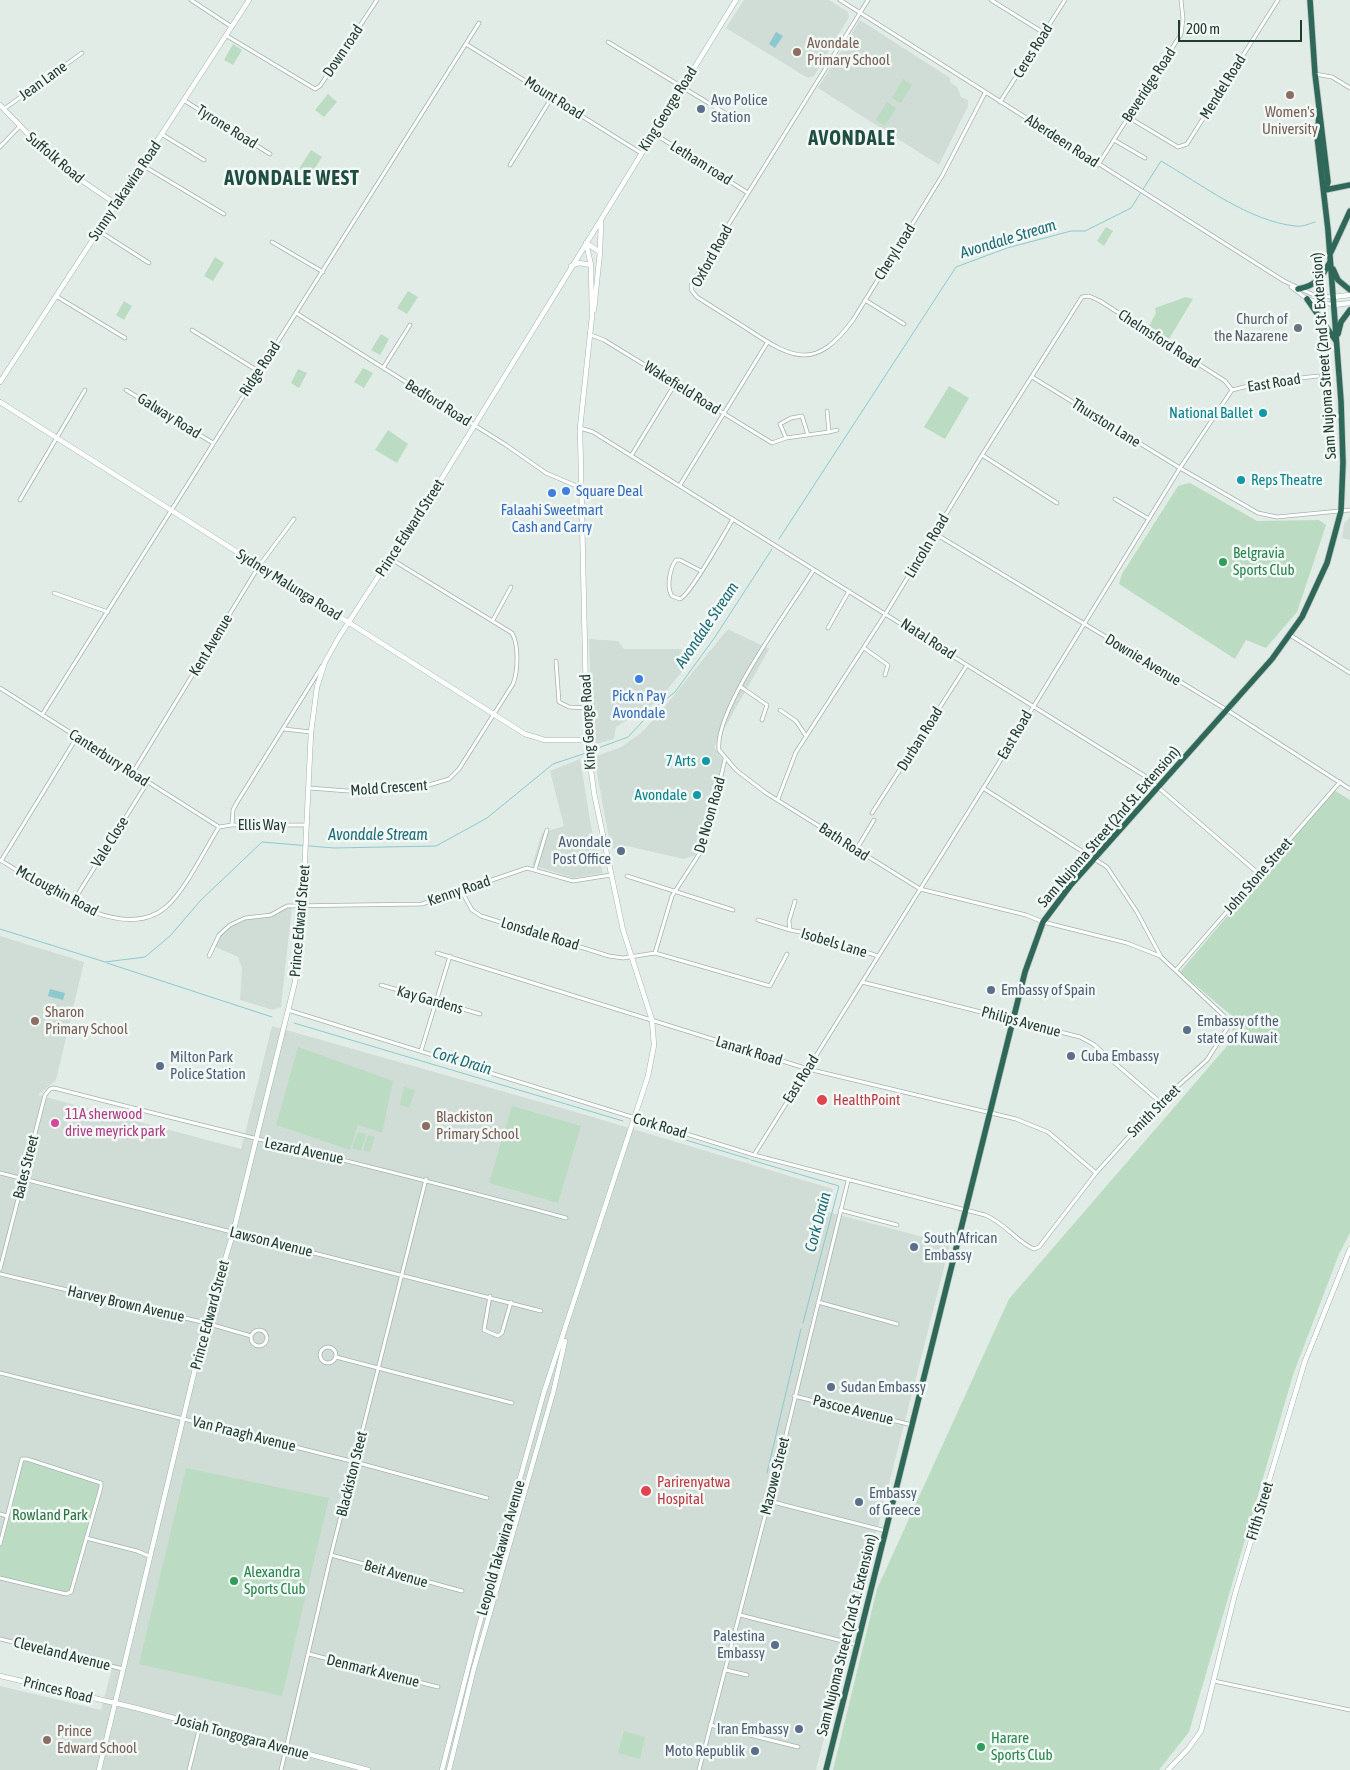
<!DOCTYPE html>
<style>
body{margin:0}
#map{position:relative;width:1350px;height:1770px;overflow:hidden;background:#e2ece7;font-family:"Asap Condensed",sans-serif}
canvas{display:block}
.scale{position:absolute;left:1178px;top:20px;width:124px;height:22px;box-sizing:border-box;border:2px solid #223c34;border-top:0;padding-left:6px;font-size:15px;line-height:18px;white-space:nowrap;color:#223c34;-webkit-text-stroke:4px #f2f8f5;paint-order:stroke}
</style>
<div id="map">
<canvas width="1350" height="1770"></canvas>
<div class="scale">200 m</div>
</div>
<script>
const ctx = document.querySelector('canvas').getContext('2d');
ctx.lineJoin = 'round';
function fill(path, color) {
  ctx.fillStyle = color;
  ctx.fill(path, 'evenodd');
}
function strokePath(path, color, width, dash) {
  ctx.strokeStyle = color;
  ctx.lineWidth = width;
  ctx.lineCap = dash ? 'butt' : 'round';
  ctx.setLineDash(dash || []);
  ctx.stroke(path);
}
function drawText(font, color, halo, rows, align = 'center') {
  ctx.font = font + ' "Asap Condensed",sans-serif';
  ctx.lineWidth = 5;
  ctx.setLineDash([]);
  ctx.textBaseline = 'middle';
  ctx.strokeStyle = halo;
  ctx.fillStyle = color;
  for (const [text, x, y, turn = 0] of rows) {
    ctx.save();
    ctx.translate(x, y);
    ctx.rotate((+turn || 0) * Math.PI / 180);
    ctx.textAlign = isNaN(turn) ? turn : align;
    if (halo) ctx.strokeText(text, 0, 0);
    ctx.fillText(text, 0, 0);
    ctx.restore();
  }
}
fill(new Path2D(`
 M744,0H829L848,12L849,17L814,76L808,78L726,28Z
 M860,20L950,78V82L957,87L961,97L968,100V106L939,165L818,88Z
 M1350,517V540L1342,538L1344,524Z
 M728,629L769,649L714,747L723,760L696,855L684,859L627,846L611,849L594,757L621,747L641,733L656,717Z
 M589,639L618,641L624,649H680L695,656L657,702L616,727L614,739L593,745Z
 M580,759L591,826L603,873L573,878L532,865L542,833L564,826L550,771Z
 M292,906L281,1007L273,1010L240,1000L242,968L238,957L213,946L219,932L245,919Z
 M0,936L84,962L56,1080L38,1095L241,1149L272,1026L586,1115L833,1189L828,1212L950,1244L816,1770H0V1686L101,1710L112,1668L0,1639Z`), '#d0dcd6');
fill(new Path2D(`
 M233,44L242,50L233,65L224,60Z
 M903,79L912,85L901,103L892,98Z
 M328,94L337,102L324,117L315,110Z
 M887,102L896,108L885,126L876,120Z
 M311,150L322,157L310,176L299,169Z
 M1106,227L1113,231L1104,246L1097,241Z
 M215,257L224,263L213,281L204,276Z
 M408,291L418,297L407,314L397,308Z
 M1186,297L1193,299L1169,339L1149,326L1156,313L1155,308Z
 M124,301L132,306L124,320L116,315Z
 M381,334L389,339L380,355L371,350Z
 M363,368L373,373L364,388L354,382Z
 M298,369L307,373L299,388L291,383Z
 M949,386L969,398L945,439L924,427Z
 M388,430L408,444L397,463L375,450Z
 M1190,483L1257,521L1319,520L1326,525L1297,612L1266,648L1246,640L1235,659L1119,584L1122,574L1178,486Z
 M1334,790L1350,800V1233L1339,1254L1293,1375L1189,1732L1159,1770H833L877,1589L1009,1299L1233,1039L1232,1016L1180,972Z
 M298,1047L393,1081L382,1133L358,1125L350,1150L276,1125Z
 M404,1087L415,1090L409,1108L400,1105Z
 M512,1106L581,1126L558,1203L489,1183Z
 M358,1132L366,1134L361,1151L352,1148Z
 M368,1135L375,1137L370,1152L363,1150Z
 M21,1459L103,1483L70,1594L0,1577V1547Z
 M186,1468L329,1498L282,1696L139,1664Z
 M624,1731L645,1737L640,1759L618,1753Z`), '#bbdcc2');
fill(new Path2D(`
 M776,32L783,36L775,48L769,44Z
 M50,989L65,993L63,1000L48,996Z`), '#8bc9cf');
strokePath(new Path2D(`
 M779,539L956,267L1007,248L1071,231H1085L1131,208L1161,161C1201,184 1250,222 1296,226C1302,227 1309,224 1315,222
 M590,751L628,737L656,707L675,692L715,637L772,549
 M0,929L105,962L145,957L170,936L200,901L262,842L334,848L436,846L487,818L553,764L586,753
 M107,963L272,1017
 M294,1023L623,1121
 M639,1126L749,1159
 M751,1160L839,1186L803,1323
 M767,1473L801,1329`), '#8bc9cf', 1);
const street = new Path2D(`
 M191,0L232,27
 M840,0L1284,281L1316,296L1333,297
 M868,0L691,285L692,291L697,297C714,308 732,319 749,330C795,361 817,369 853,320L942,176L985,93
 M991,0L1044,33
 M227,36L315,89L320,86L377,0
 M608,42L725,113
 M466,44L641,153
 M1315,74L1332,77L1350,88
 M185,101L270,154
 M1000,102L1065,0
 M4,109L82,53
 M1128,117L1178,147L1187,144L1278,0
 M653,133L748,193
 M163,135L204,160
 M1114,140L1145,158
 M0,147L19,127
 M142,165L224,214
 M510,165L552,97
 M1098,165L1181,34L1183,19L1181,0
 M99,231L149,263
 M272,242L323,272
 M1291,287L1307,299L1334,305
 M56,296L125,338
 M865,300L904,324
 M296,313L506,445L546,473L581,488
 M192,330L258,371
 M591,335L604,340L772,443L786,438L829,432L827,411
 M383,368L410,325
 M1032,377L1180,468L1258,513L1277,517L1350,510
 M126,390L213,443
 M580,428L593,432L1145,776L1259,874
 M829,432L837,430
 M786,438L780,424L791,418L802,416L808,435
 M982,455L1057,503
 M631,456L675,384
 M680,485L767,343
 M1115,499L1149,519
 M20,500L85,390
 M934,533L1227,710L1350,789
 M701,571L680,560H676C670,568 666,587 672,596L680,599C691,594 724,534 733,519
 M54,593L108,612
 M493,620L511,587
 M828,628L849,591
 M1290,635L1350,673
 M864,648L888,665L885,675
 M556,661L559,702L569,707L586,708
 M741,687L767,705L762,720
 M0,688L219,827
 M780,710L796,721L806,736
 M42,715L479,23
 M284,729L311,732
 M132,774L259,566L294,519
 M309,788L348,791L429,785L449,779L459,769L513,684C518,671 519,645 512,633L391,559
 M983,788L1107,867L1137,912L1160,955
 M778,799L796,752L886,613L982,455L1082,297L1089,296L1100,301L1225,381L1232,390
 M872,813L967,665
 M232,825L233,810L236,804L322,666
 M219,827L232,825H306
 M856,850L874,820
 M0,860C41,884 121,946 166,907C185,891 205,849 219,827
 M1,861L77,737
 M535,870L547,830
 M627,876L733,910
 M461,890L472,910L481,916L609,956L623,958L655,953L770,986L787,954
 M795,901L789,921L790,930L811,934L878,956
 M73,902L147,783
 M758,920L790,930
 M437,953L808,1069L1016,1119L1048,1132L1096,1173
 M655,953L672,896L705,845L725,759
 M209,956L219,935L230,925L245,918L271,915L287,906L422,904L527,868L573,881L611,875
 M1176,970L1340,782
 M862,982L1080,1037L1093,1044L1160,1102
 M381,985L480,1014
 M288,1010L754,1155L985,1215C1005,1223 1017,1242 1034,1249L1039,1247L1096,1173L1160,1102L1207,1060L1228,1027L1224,1016L1160,956L1127,943L1043,922L1026,915L920,889L766,793L736,770L719,750C714,710 790,608 813,571
 M421,1051L450,956
 M754,1155L989,779L1180,468L1232,390L1265,382L1318,376
 M0,1173L541,1311
 M840,1210L897,1225
 M0,1269L45,1095L50,1089L54,1088C225,1132 396,1171 566,1218
 M0,1274L206,1323L251,1336
 M490,1296L484,1330L498,1336L502,1333L511,1302
 M818,1302L897,1324
 M251 1338a8 8 0 1 1 16 0a8 8 0 1 1-16 0Z
 M320 1355a8 8 0 1 1 16 0a8 8 0 1 1-16 0Z
 M336,1357L512,1403
 M0,1373L355,1462L487,1498
 M794,1396L912,1425
 M769,1501L886,1531
 M0,1514L7,1516
 M86,1538L137,1551L149,1556
 M0,1544L22,1459H27L101,1483V1487L71,1592L66,1594L0,1578
 M331,1555L462,1591
 M740,1615L858,1645
 M0,1639L123,1669
 M309,1654L438,1687
 M726,1670L747,1675
 M1214,1681L1350,1710
 M710,1725L798,1747
 M189,1770L200,1726
 M281,1770L331,1555L426,1179
 M699,1770L785,1439L848,1181`);
const secondary = new Path2D(`
 M0,105L56,163L116,204
 M586,243L600,252
 M571,266L579,263L591,265
 M1333,297L1350,295
 M1334,305L1350,303
 M594,310L600,252L601,221
 M0,382L249,0
 M0,402L525,734L545,740H587
 M0,1676L136,1708L368,1770
 M99,1770L206,1323L233,1233L295,982L301,940L311,732L317,687L325,662L339,637L439,483L736,0
 M442,1770L477,1633L544,1392L648,1076L654,1045L652,1020L623,930L594,793L587,740L580,428L592,316L591,265L586,243
 M449,1770L474,1668L553,1393L565,1341
 M1168,1770L1188,1749L1201,1731L1235,1594L1305,1361L1350,1249`);
const highway = new Path2D(`
 M1310,0L1315,74L1328,182L1325,190
 M1325,190L1350,185
 M1331,252L1350,211
 M1333,269L1338,280L1350,290
 M1298,289C1316,286 1322,277 1330,262
 M1307,299L1336,341
 M1338,334L1341,322L1350,310
 M826,1770L1025,972L1043,922L1070,886L1272,659L1302,617L1327,563L1341,511L1343,463L1341,401L1328,230L1317,136L1319,116`);
strokePath(street, '#a5b4ae', 4.5);
strokePath(secondary, '#a0b7ae', 5.5);
strokePath(highway, '#c1c8c6', 7);
strokePath(street, '#fff', 3);
strokePath(secondary, '#fff', 4.5);
strokePath(highway, '#2f6859', 5.5);
for (const [x, y, r, color] of [
 [797,52,5,"#8d6e63"],
 [1290,95,5,"#8d6e63"],
 [701,109,5,"#5c6f8a"],
 [1298,328,5,"#6b7280"],
 [1263,413,5,"#0f9aa8"],
 [1241,480,5,"#0f9aa8"],
 [566,491,5,"#3f7fe0"],
 [552,493,5,"#3f7fe0"],
 [1223,562,5,"#2e9e5b"],
 [639,679,5,"#3f7fe0"],
 [706,761,5,"#0f9aa8"],
 [697,795,5,"#0f9aa8"],
 [621,851,5,"#5c6f8a"],
 [991,990,5,"#5c6f8a"],
 [35,1021,5,"#8d6e63"],
 [1187,1030,5,"#5c6f8a"],
 [1071,1056,5,"#5c6f8a"],
 [160,1066,5,"#5c6f8a"],
 [822,1100,6,"#e0444e"],
 [55,1123,5,"#d1479c"],
 [426,1126,5,"#8d6e63"],
 [914,1247,5,"#5c6f8a"],
 [831,1387,5,"#5c6f8a"],
 [646,1491,6,"#e0444e"],
 [859,1502,5,"#5c6f8a"],
 [234,1581,5,"#2e9e5b"],
 [775,1645,5,"#5c6f8a"],
 [799,1729,5,"#5c6f8a"],
 [47,1740,5,"#8d6e63"],
 [981,1747,5,"#2e9e5b"],
 [755,1751,5,"#5c6f8a"]
]) {
  const dot = new Path2D();
  dot.arc(x, y, r, 0, 2 * Math.PI);
  ctx.fillStyle = color;
  ctx.fill(dot);
  strokePath(dot, '#f2f8f5', 2);
}
drawText('15px', '#785e54', '#f2f8f5', [
 ["Avondale",807,43],
 ["Primary School",807,60],
 ["Women's",1290,112,"center"],
 ["University",1290,129,"center"],
 ["Sharon",45,1012],
 ["Primary School",45,1029],
 ["Blackiston",436,1117],
 ["Primary School",436,1134],
 ["Prince",57,1731],
 ["Edward School",57,1748]
], 'left');
drawText('15px', '#223c34', '#f2f8f5', [
 ["Down road",343,51,-56],
 ["Ceres Road",1033,51,-58],
 ["Jean Lane",43,81,-36],
 ["Beveridge Road",1149,85,-57],
 ["Mendel Road",1223,87,-58],
 ["Mount Road",554,98,32],
 ["King George Road",668,109,-58],
 ["Tyrone Road",227,127,32],
 ["Aberdeen Road",1062,141,33],
 ["Suffolk Road",55,158,40],
 ["Letham road",701,163,32],
 ["Sunny Takawira Road",125,191,-56],
 ["Cheryl road",895,252,-58],
 ["Oxford Road",712,256,-61],
 ["Chelmsford Road",1159,339,33],
 ["Sam Nujoma Street (2nd St. Extension)",1324,356,-94],
 ["Ridge Road",260,369,-57],
 ["East Road",1274,383,-9],
 ["Wakefield Road",682,388,32],
 ["Bedford Road",438,403,32],
 ["Galway Road",169,416,32],
 ["Thurston Lane",1106,423,32],
 ["Prince Edward Street",410,528,-57],
 ["Lincoln Road",927,546,-59],
 ["Sydney Malunga Road",289,585,32],
 ["Natal Road",928,639,33],
 ["Kent Avenue",211,645,-59],
 ["Downie Avenue",1143,660,31],
 ["King George Road",588,722,-93],
 ["East Road",1015,735,-60],
 ["Durban Road",920,739,-58],
 ["Canterbury Road",109,758,33],
 ["Mold Crescent",389,788,-4],
 ["De Noon Road",710,815,-74],
 ["Ellis Way",262,825],
 ["Sam Nujoma Street (2nd St. Extension)",1109,827,-49],
 ["Vale Close",110,842,-58],
 ["Bath Road",844,842,33],
 ["John Stone Street",1258,876,-49],
 ["McLoughin Road",57,891,28],
 ["Kenny Road",459,891,-19],
 ["Prince Edward Street",300,921,-85],
 ["Lonsdale Road",540,934,17],
 ["Isobels Lane",834,943,17],
 ["Kay Gardens",430,1000,16],
 ["Philips Avenue",1021,1022,15],
 ["Lanark Road",749,1051,17],
 ["East Road",801,1079,-58],
 ["Smith Street",1154,1111,-45],
 ["Cork Road",660,1126,17],
 ["Lezard Avenue",304,1151,12],
 ["Bates Street",26,1167,-76],
 ["Lawson Avenue",271,1242,14],
 ["Harvey Brown Avenue",126,1304,13],
 ["Prince Edward Street",210,1315,-75],
 ["Pascoe Avenue",853,1410,14],
 ["Van Praagh Avenue",244,1434,14],
 ["Blackiston Steet",352,1474,-76],
 ["Mazowe Street",775,1476,-76],
 ["Fifth Street",1260,1511,-73],
 ["Leopold Takawira Avenue",501,1548,-74],
 ["Beit Avenue",396,1574,16],
 ["Sam Nujoma Street (2nd St. Extension)",847,1635,-76],
 ["Cleveland Avenue",62,1654,14],
 ["Denmark Avenue",373,1671,14],
 ["Princes Road",58,1690,14],
 ["Josiah Tongogara Avenue",242,1737,15]
]);
drawText('15px', '#4e5e75', '#f2f8f5', [
 ["Avo Police",711,100],
 ["Station",711,117],
 ["Avondale",611,842,"right"],
 ["Post Office",611,859,"right"],
 ["Embassy of Spain",1001,990],
 ["Embassy of the",1197,1021],
 ["state of Kuwait",1197,1038],
 ["Cuba Embassy",1081,1056],
 ["Milton Park",170,1057],
 ["Police Station",170,1074],
 ["South African",924,1238],
 ["Embassy",924,1255],
 ["Sudan Embassy",841,1387],
 ["Embassy",869,1493],
 ["of Greece",869,1510],
 ["Palestina",765,1636,"right"],
 ["Embassy",765,1653,"right"],
 ["Iran Embassy",789,1729,"right"],
 ["Moto Republik",745,1751,"right"]
], 'left');
drawText('15px', '#5b616d', '#f2f8f5', [
 ["Church of",1288,319],
 ["the Nazarene",1288,336]
], 'right');
drawText('15px', '#0d838f', '#f2f8f5', [
 ["National Ballet",1253,413],
 ["Reps Theatre",1251,480,"left"],
 ["7 Arts",696,761],
 ["Avondale",687,795]
], 'right');
drawText('15px', '#366cbe', '#f2f8f5', [
 ["Square Deal",576,491,"left"],
 ["Falaahi Sweetmart",552,510],
 ["Cash and Carry",552,527],
 ["Pick n Pay",639,696],
 ["Avondale",639,713]
]);
drawText('15px', '#27864d', '#f2f8f5', [
 ["Belgravia",1233,553],
 ["Sports Club",1233,570],
 ["Alexandra",244,1572],
 ["Sports Club",244,1589],
 ["Harare",991,1738],
 ["Sports Club",991,1755]
], 'left');
drawText('15px', '#be3a42', '#f2f8f5', [
 ["HealthPoint",833,1100],
 ["Parirenyatwa",657,1482],
 ["Hospital",657,1499]
], 'left');
drawText('15px', '#b23c85', '#f2f8f5', [
 ["11A sherwood",65,1114],
 ["drive meyrick park",65,1131]
], 'left');
drawText('15px', '#2e7244', '#f2f8f5', [
 ["Rowland Park",50,1515]
]);
drawText('italic 16px', '#1e6d76', '#f2f8f5', [
 ["Avondale Stream",1008,239,-17],
 ["Avondale Stream",707,625,-56],
 ["Avondale Stream",378,835],
 ["Cork Drain",462,1061,17],
 ["Cork Drain",818,1222,-75]
]);
ctx.letterSpacing = '1px';
drawText('bold 20px', '#1f4e40', '#f2f8f5', [
 ["AVONDALE",852,139],
 ["AVONDALE WEST",292,179]
]);
ctx.letterSpacing = '0px';
</script>
